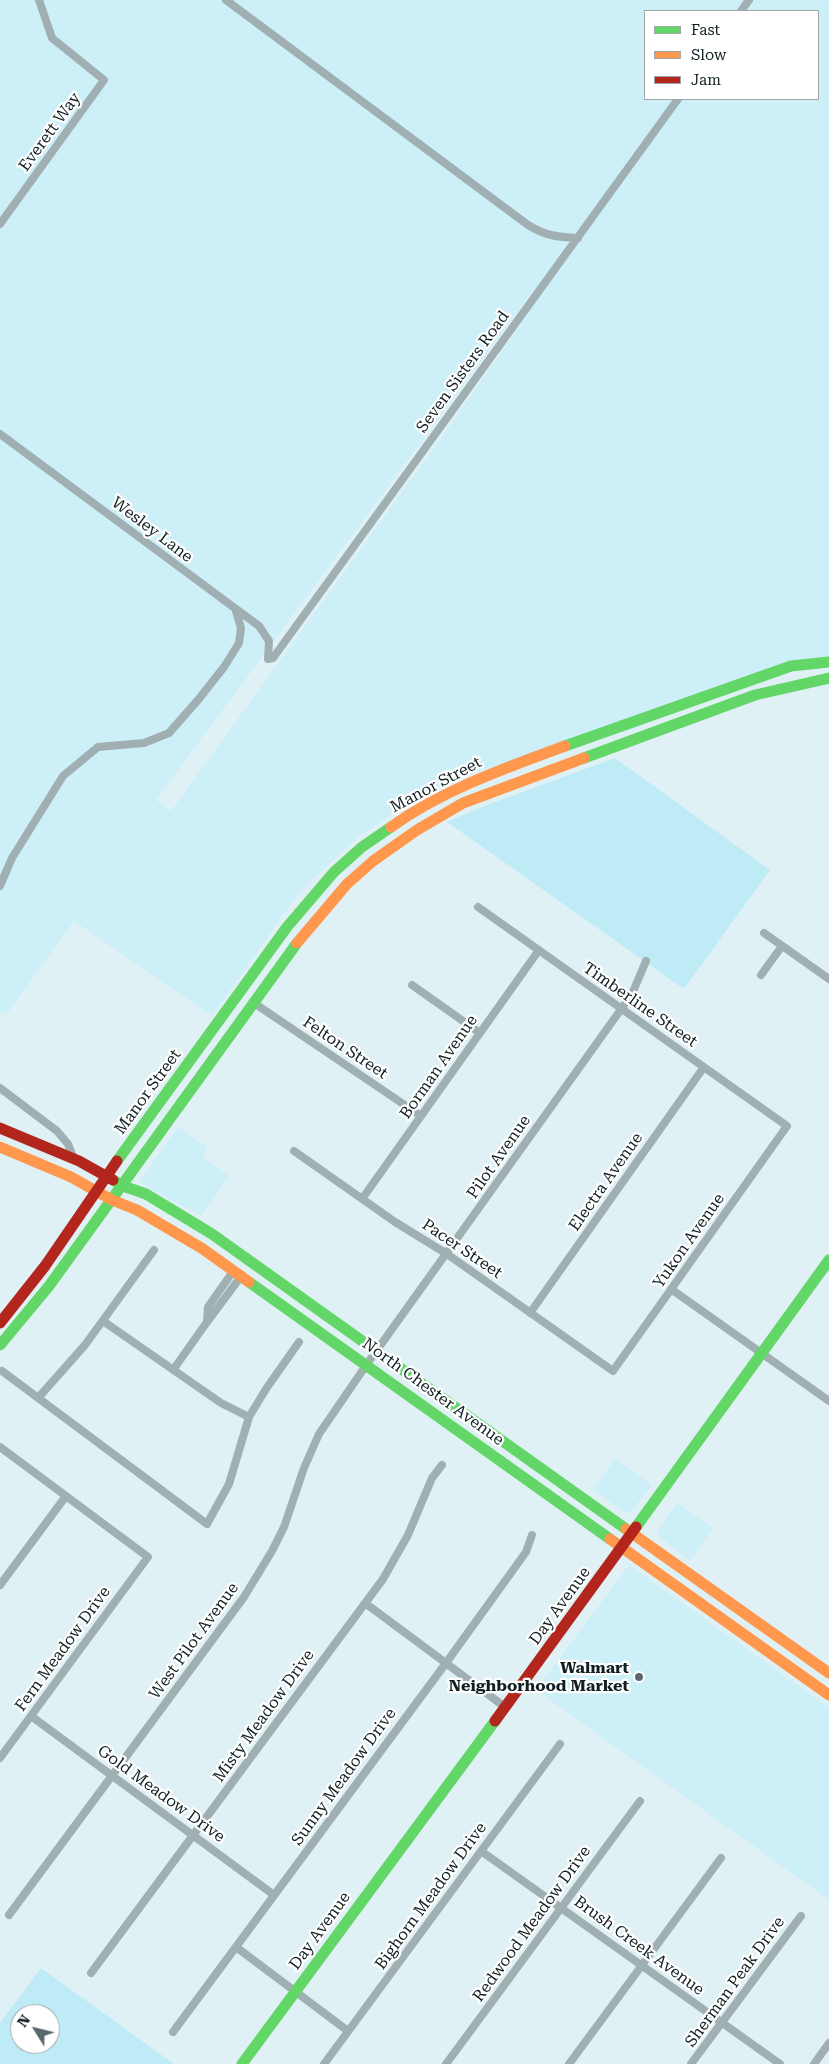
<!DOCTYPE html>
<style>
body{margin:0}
#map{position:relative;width:829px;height:2064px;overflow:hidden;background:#e0f1f6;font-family:"Roboto Serif",serif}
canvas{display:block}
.legend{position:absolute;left:644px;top:10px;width:175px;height:90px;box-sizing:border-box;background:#fff;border:1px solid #a0a5a7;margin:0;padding:6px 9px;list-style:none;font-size:15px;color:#111f22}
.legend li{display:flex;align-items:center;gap:10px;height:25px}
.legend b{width:25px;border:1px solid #a0a5a7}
.north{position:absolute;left:10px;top:2004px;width:50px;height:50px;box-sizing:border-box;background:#fff;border:1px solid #a0a5a7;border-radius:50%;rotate:306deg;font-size:14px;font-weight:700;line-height:20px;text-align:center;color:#111f22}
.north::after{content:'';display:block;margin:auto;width:18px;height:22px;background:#59686c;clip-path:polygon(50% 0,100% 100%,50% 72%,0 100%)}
</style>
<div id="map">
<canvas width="829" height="2064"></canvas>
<ul class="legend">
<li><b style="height:6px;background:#63d668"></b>Fast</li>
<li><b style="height:6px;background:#ff974d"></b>Slow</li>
<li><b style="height:6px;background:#b3261e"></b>Jam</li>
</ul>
<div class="north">N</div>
</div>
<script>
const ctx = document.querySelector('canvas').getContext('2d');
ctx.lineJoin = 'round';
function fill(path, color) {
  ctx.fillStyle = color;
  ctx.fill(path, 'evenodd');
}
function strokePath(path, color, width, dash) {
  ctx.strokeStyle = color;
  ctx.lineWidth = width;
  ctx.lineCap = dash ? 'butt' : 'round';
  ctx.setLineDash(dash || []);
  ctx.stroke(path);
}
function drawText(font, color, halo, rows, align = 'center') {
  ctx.font = font + ' "Roboto Serif",serif';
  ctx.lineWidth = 4.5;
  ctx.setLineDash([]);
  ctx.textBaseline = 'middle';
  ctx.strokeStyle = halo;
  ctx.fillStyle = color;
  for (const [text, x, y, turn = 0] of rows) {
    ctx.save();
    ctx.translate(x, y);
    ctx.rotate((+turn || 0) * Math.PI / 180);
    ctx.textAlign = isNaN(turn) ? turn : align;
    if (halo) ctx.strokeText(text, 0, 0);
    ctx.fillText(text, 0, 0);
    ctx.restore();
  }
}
fill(new Path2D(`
 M0,0H829V658L784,664L634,729L471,773L441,786L407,804L357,838L312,880L293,901L212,1016L74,921L6,1015L0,1011ZM645,11H818V99H645ZM533,291L540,296L452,423L171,811L156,800Z
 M178,1127L208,1148L202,1157L229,1176L201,1216L139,1182Z
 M615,1459L652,1485L630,1513H626L593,1490Z
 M677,1503L713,1528L690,1561L658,1536L657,1532Z
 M629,1565L829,1708V1900L536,1690Z`), '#cdeff8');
fill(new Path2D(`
 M615,758L770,870L684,989L447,822L487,805Z
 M41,1968L174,2064H0V2023ZM20,2014H50V2044H20Z`), '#bfebf7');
strokePath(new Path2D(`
 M226,0L528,225C546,236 557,237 578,238
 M741,11L749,0
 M0,224L104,80L52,38L39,0
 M0,434L259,626L269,641L268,659L273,658L678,99
 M0,886L12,858L63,776L98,747L144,743L169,733L198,700L224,667L239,643L241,628L236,611
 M764,933L829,979
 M761,975L782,946
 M412,985L480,1033
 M254,1003L421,1116
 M0,1088L57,1131L68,1144L74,1159
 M294,1151L395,1222L447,1254L613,1371L787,1126L478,907
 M362,1199L539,950
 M234,1270L208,1307L207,1322L242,1275
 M671,1289L829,1401
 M530,1313L704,1067
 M103,1321L221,1403L249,1417
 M173,1370L207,1322
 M2,1371L207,1524L229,1484L249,1417L266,1389L299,1342
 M38,1398L85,1345L154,1250
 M0,1447L148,1557L0,1758
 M0,1585L66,1496
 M365,1603L505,1707
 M31,1716L274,1895
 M481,1851L780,2064
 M9,1915L244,1597L272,1551L284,1527L304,1468L319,1434L367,1364L632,994L646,961
 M236,1947L348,2031
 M91,1973L383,1579L408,1535L432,1478L442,1465
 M173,2032L446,1663L526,1552L532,1535
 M324,2064L560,1744
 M446,2064L640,1801
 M569,2064L721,1858
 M691,2064L801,1916
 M814,2064L829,2043`), '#a0afb2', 8);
strokePath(new Path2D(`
 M565,746L791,666L829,662
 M584,758L755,695L829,678
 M117,1161L287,927L334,872L362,847L391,827
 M113,1180L123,1186L146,1194L212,1234L626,1529
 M249,1282L610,1539
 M0,1345L49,1286L297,943
 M636,1527L829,1260
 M242,2064L495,1721`), '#63d668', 11);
strokePath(new Path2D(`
 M391,827C443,790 505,768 565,746
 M297,943L347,884L373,861L417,830L463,803L584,758
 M0,1147L71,1177L112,1200L137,1210L203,1249L249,1282
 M626,1529L829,1673
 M610,1539L829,1695`), '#ff974d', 11);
strokePath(new Path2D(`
 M0,1128L79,1161L113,1180
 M0,1323L45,1266L117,1161
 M495,1721L636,1527`), '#b3261e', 11);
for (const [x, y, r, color] of [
 [639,1677,5,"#59686c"]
]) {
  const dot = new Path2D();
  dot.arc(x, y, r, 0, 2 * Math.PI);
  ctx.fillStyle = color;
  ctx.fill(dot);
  strokePath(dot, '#fff', 2);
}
drawText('16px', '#111f22', '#fff', [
 ["Everett Way",50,132,-54],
 ["Seven Sisters Road",463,372,-54],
 ["Wesley Lane",152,530,37],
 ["Manor Street",436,785,-28],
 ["Timberline Street",640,1005,35],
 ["Felton Street",345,1048,34],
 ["Borman Avenue",439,1067,-55],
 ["Manor Street",148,1092,-54],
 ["Pilot Avenue",499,1157,-55],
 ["Electra Avenue",606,1182,-55],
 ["Yukon Avenue",689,1241,-55],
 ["Pacer Street",462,1249,34],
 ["North Chester Avenue",433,1392,36],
 ["Day Avenue",560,1606,-54],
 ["West Pilot Avenue",194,1641,-54],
 ["Fern Meadow Drive",63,1649,-54],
 ["Misty Meadow Drive",264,1716,-54],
 ["Sunny Meadow Drive",344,1777,-54],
 ["Gold Meadow Drive",161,1794,36],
 ["Bighorn Meadow Drive",431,1896,-54],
 ["Redwood Meadow Drive",532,1924,-54],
 ["Day Avenue",320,1931,-54],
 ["Brush Creek Avenue",639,1946,36],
 ["Sherman Peak Drive",735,1982,-54]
]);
drawText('bold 16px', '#111f22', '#fff', [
 ["Walmart",629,1668],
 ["Neighborhood Market",629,1686]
], 'right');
</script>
